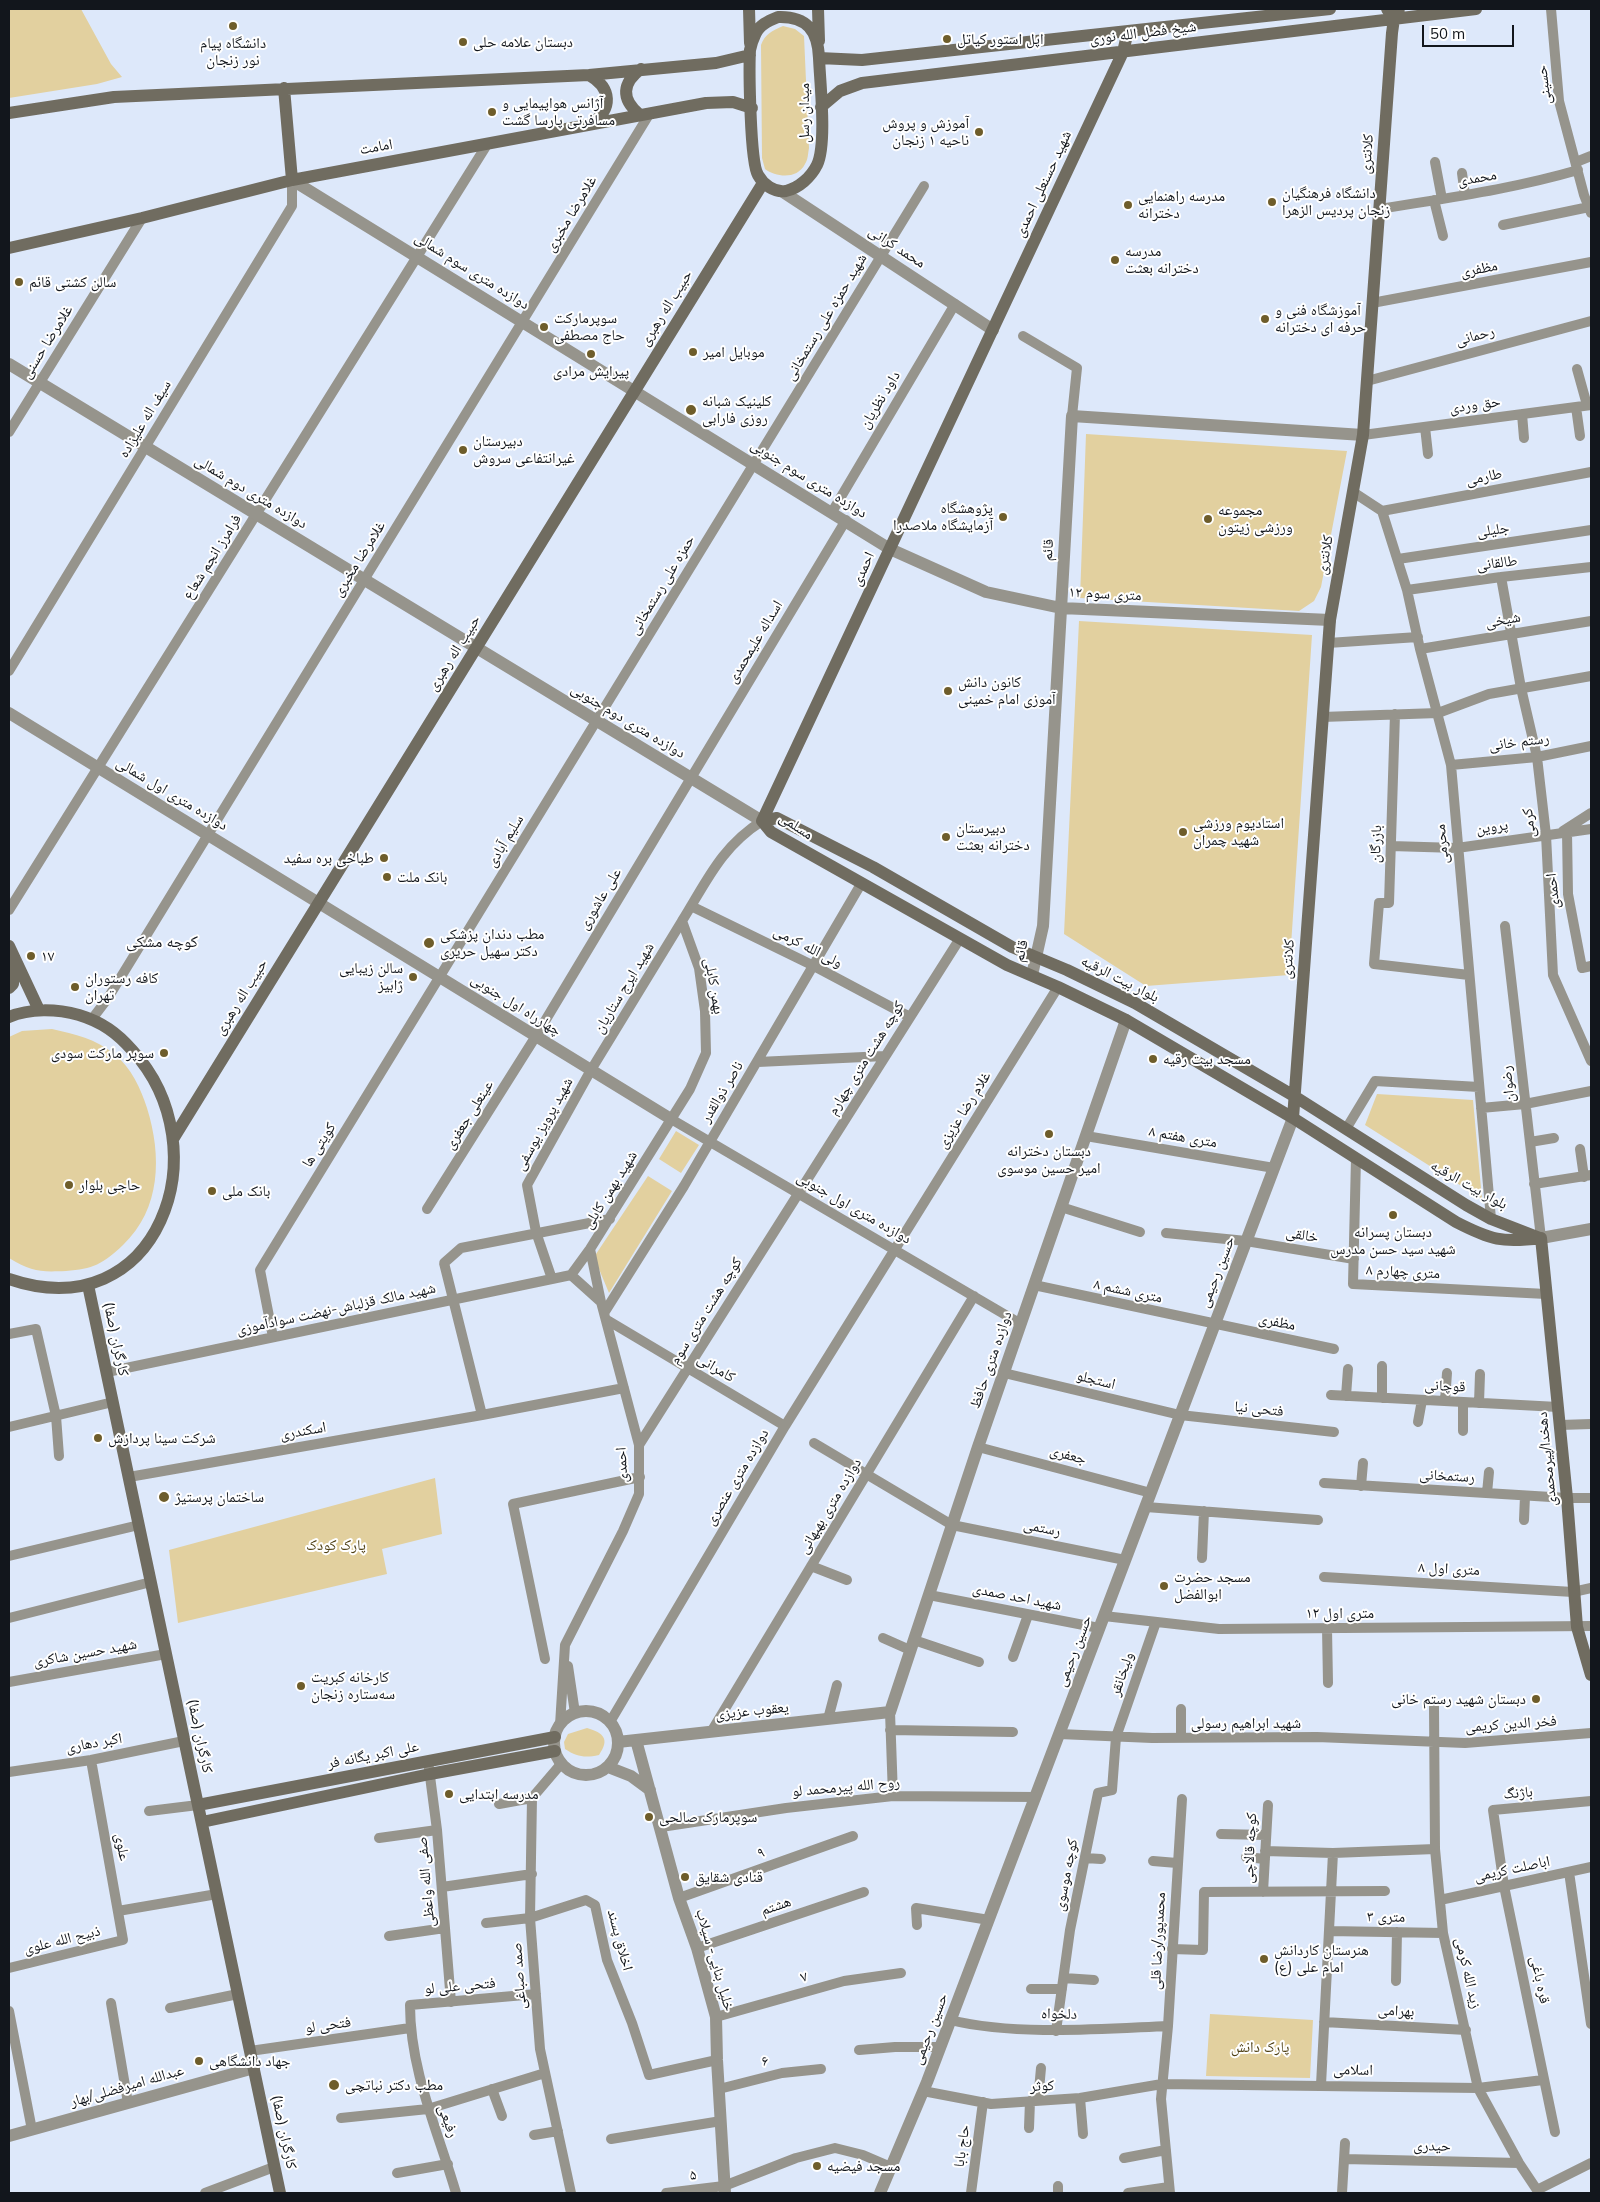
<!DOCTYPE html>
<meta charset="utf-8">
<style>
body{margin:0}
#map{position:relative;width:1600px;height:2202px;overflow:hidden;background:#dde8fa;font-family:Mulish,sans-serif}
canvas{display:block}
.frame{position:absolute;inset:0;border:10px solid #12161c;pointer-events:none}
.scale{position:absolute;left:1422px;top:25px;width:92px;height:22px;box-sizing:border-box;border:2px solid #12161c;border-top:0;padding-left:6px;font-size:15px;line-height:18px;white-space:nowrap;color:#12161c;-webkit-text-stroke:4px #fff;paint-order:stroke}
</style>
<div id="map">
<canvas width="1600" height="2202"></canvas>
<div class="frame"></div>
<div class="scale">50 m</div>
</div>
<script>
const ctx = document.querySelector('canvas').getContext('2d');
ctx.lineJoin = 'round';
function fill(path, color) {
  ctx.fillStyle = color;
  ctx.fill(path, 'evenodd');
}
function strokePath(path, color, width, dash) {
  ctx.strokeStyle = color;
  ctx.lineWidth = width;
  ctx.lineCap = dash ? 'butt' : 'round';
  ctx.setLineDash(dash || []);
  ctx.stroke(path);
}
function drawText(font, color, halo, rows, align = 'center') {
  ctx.font = font + ' Mulish,"Noto Naskh Arabic",sans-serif';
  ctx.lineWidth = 4;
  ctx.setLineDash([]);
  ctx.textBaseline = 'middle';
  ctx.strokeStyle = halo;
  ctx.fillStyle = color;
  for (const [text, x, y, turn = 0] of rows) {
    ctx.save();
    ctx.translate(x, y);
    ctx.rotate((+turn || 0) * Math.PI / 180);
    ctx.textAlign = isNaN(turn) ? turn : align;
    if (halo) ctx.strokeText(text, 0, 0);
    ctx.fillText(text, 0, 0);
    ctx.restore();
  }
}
fill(new Path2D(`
 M9,9H81L111,64L122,77L97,84L9,98Z
 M783,26L795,29L804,36L809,148C808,153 808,160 805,164C797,180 776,177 765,169L762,158L761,45C765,34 772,31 783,26Z
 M1086,434L1347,451L1321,587L1314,601L1299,611L1080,598Z
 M1079,621L1312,635L1289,975L1146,986L1064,934Z
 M52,1029C75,1034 96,1039 114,1054C131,1067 141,1089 147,1108C162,1156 161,1209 123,1245C103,1264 93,1269 66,1271C40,1272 32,1272 9,1258V1037L22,1031Z
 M1377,1094L1473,1100L1482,1199L1365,1125Z
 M676,1131L699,1145L681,1173L659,1159Z
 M648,1176L672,1191L609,1293L594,1257Z
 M435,1478L442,1534L382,1549L387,1574L178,1623L169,1550Z
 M587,1728C604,1733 610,1739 599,1755C585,1758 577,1757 565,1749L564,1742L568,1734Z
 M1210,2014L1313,2020L1310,2078L1206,2076Z`), '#e2d09f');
strokePath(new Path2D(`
 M1551,9L1559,101L1584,195L1591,213
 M1435,162L1442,199
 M1576,162L1591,156
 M1462,173L1465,195
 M1434,200L1443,236
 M1380,209C1446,198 1513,189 1578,170
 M1503,225L1589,207
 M1372,303L1591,262
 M1023,336L1077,368L1072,416
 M1577,369L1587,405
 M1367,381L1591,321
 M1576,407L1580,436
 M1522,414L1524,438
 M1425,427L1428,454
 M9,432L142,218
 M1363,435L1591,405
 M1353,492L1382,511L1407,590L1420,649L1451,765L1491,1219
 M1382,511L1591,472
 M832,512L955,304
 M1398,559L1591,530
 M1501,577L1521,688L1537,757L1546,835L1553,975L1591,1061
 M1407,590L1501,577L1591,567
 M1328,643L1418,637
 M1420,649L1591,621
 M9,671L292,206V180
 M1395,714L1389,903H1379L1374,964L1469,975
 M1322,717L1438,713L1489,694L1591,676
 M1451,765L1537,757L1591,746
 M1563,831L1591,813
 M1567,832L1568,894L1582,968L1591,966
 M1391,846L1457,848L1591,829
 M691,906L814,966L910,1017
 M9,910L488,143
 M1505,926L1541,1238
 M92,1019L108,998L650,113
 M758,1062L885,1056
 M1481,1108L1525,1104L1591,1091
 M671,1119L1021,1324
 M1346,1129L1375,1081L1479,1087
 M1086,1136L1274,1168
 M1530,1142L1554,1138
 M1580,1149L1584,1177
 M1356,1158L1353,1284L1546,1294
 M1534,1184L1591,1175
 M1061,1207L1140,1232
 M427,1209L536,1036L846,520
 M1166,1233L1246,1241L1354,1259
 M571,1275L590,1249L690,1089L706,1053L705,1011L699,968L682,921C707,881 721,847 762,821
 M571,1275L601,1302
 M552,1279L536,1232L527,1185L591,1070L682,921
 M1034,1285L1334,1349
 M604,1313L684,1186L861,884
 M607,1320L785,1426
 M9,1334L36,1329L56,1416L59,1456
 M273,1337L260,1270L924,186
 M107,1372L571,1275
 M1004,1373L1180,1415L1334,1432
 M1331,1395L1558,1407
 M1346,1396L1348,1369
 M1382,1398V1366
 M1445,1401L1447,1373
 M1463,1402V1431
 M1479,1403L1480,1374
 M482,1415L624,1388
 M1418,1422L1422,1400
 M1560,1425L1591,1424
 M9,1427L113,1402
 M814,1443L952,1525L1125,1560
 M639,1445L959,940
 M978,1447L1151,1493
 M129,1477L482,1415L444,1263L461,1248L610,1219
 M1324,1483L1567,1498H1591
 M1361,1486L1363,1463
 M1487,1493L1489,1472
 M1146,1507L1318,1520
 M1524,1520L1525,1496
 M9,1556L139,1525
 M1202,1558L1204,1511
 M811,1566L847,1580
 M1324,1577L1573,1592L1591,1588
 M929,1595L1099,1628
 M1104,1616L1219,1629L1591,1626
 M9,1618L151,1582
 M1327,1628L1328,1683
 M883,1638L910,1650
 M914,1640L979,1662
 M1013,1657L1028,1615
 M545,1659L513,1504L640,1477
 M568,1666L575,1713
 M9,1682L166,1654
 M1434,1706L1435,1849L1443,1933L1478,2088L1519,2163L1539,2193
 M890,1712L893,1796
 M828,1719L837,1685
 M610,1722L785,1426L1058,987
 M560,1725L565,1645L623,1531L639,1494V1445L601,1302L590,1249
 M890,1730L1013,1732
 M711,1732L974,1296
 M1059,1734L1152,1738L1317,1737L1465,1743L1591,1733
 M1181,1738V1709
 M428,1761L437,1830L451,2002
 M561,1764L532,1798L530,1918L540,2049L571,2193
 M9,1772L91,1760L184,1741
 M499,1804L532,1798
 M149,1811L198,1805
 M661,1827L786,1808L893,1796L1036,1797
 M1221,1834L1266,1835
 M379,1838L437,1830
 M1265,1851L1333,1853
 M1246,1857L1265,1859
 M1085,1858L1101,1859
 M1153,1861L1177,1863
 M1569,1872L1591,2024
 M442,1887L532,1874
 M1263,1892L1268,1805
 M679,1898L853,1836
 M1440,1900L1591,1867
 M118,1911L217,1894
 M486,1923L530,1918L586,1900L595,1905L607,1960L632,2023L649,2075L717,2060
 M917,1925L916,1908L989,1920
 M1329,1931L1443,1933
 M389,1936L445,1928
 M697,1948L864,1892
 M1172,1949L1203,1950L1204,1892L1385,1891
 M9,1968L123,1940L91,1760
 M1064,1978L1094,1980
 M1396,1981L1397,1932
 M1031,1989H1062
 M111,2003L128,2103
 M170,2008L238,1994
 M9,2011L32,2130
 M716,2017L844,1981L901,1973
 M950,2020C1017,2036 1099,2029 1168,2026
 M1324,2022L1466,2030
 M1056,2031L1070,1930L1098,1793L1112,1790L1116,1737L1156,1622
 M859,2050L895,2047H940
 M250,2051L410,2028
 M1321,2085L1333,1853L1435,1849
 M492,2089L502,2116
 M719,2089L782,2073L821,2069
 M923,2091L991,2104L1080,2098L1162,2084L1478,2088L1543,2080
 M1080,2098L1083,2134
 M1038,2101L1041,2068
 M341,2118L428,2109L545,2073
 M1029,2128L1030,2101
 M1555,2132L1504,1886L1493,1810L1591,1801
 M534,2135L558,2131
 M611,2139L721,2121
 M1124,2158L1166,2150
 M1344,2159L1519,2163
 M397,2173L448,2164
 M1058,2186V2193
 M1537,2190L1591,2163
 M205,2193L274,2167
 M456,2193C438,2131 410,2071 410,2005L536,1994
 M666,2193L724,2186L796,2158L835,2148L863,2155L891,2167
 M971,2193L983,2102
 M1128,2193L1169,2187
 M1170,2193L1161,2099L1168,2026L1182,1799
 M1342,2193L1345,2143`), '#96948c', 10);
strokePath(new Path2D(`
 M292,180L890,549L986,592L1061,608L1330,620
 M783,192L993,330
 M9,364L762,821
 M9,713L671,1119
 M1032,975L1043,926L1072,416L1363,435
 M1541,1238L1591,1229
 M554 1743a32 32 0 1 1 64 0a32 32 0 1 1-64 0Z
 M636,1740L679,1898L697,1948L716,2017L717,2060L725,2193
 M618,1742L890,1712L978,1447L1126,1020
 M608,1767L631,1776L650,1790
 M9,2136L254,2068
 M880,2193L927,2082L1293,1118`), '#96948c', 12);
strokePath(new Path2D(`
 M749,9L750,43
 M818,9L819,41
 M1387,9L1394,19
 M778,17C807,16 818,31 819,58C820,83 827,144 817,165C811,177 799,188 786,191C774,193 763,184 758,175C750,162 749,69 750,50C751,45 753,39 755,35C759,25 768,21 778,17Z
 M819,58L862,60L1330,9
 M589,75C612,88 613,109 591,124
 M284,88L292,180
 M821,107L840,91L862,83L1476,9
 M9,113L114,97L589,75L716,63L750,55
 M639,114C621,99 622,83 641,69
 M9,248L142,218L292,180L706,103L733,102L752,108
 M762,821L771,832L1007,965L1058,987L1126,1020L1293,1118L1456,1222C1491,1240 1502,1243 1541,1238
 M762,821L777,818L873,867L1012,947L1067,970L1135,1003L1294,1096L1466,1205L1491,1219L1540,1238
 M762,821L1123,52L1128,31
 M9,946L39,1010
 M9,988L13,984L14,960
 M9,1017C30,1008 57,1009 79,1015C102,1022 117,1033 132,1050C223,1149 158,1330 9,1279
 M1293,1118L1330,620L1363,435L1392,33L1394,19L1399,9
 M173,1139L763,183
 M1541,1238L1567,1498L1577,1627L1591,1675
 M88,1285L280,2193
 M198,1805L555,1737
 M202,1822L430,1774L555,1751`), '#706c60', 12);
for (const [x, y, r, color] of [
 [233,26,5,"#6e5d2b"],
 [947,39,5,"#6e5d2b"],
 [463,42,5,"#6e5d2b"],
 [492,112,5,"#6e5d2b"],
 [979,132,5,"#6e5d2b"],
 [1272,202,5,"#6e5d2b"],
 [1128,205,5,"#6e5d2b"],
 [1115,260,5,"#6e5d2b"],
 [19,282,5,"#6e5d2b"],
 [1265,319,5,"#6e5d2b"],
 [544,327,5,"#6e5d2b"],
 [693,352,5,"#6e5d2b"],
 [591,354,5,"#6e5d2b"],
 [691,410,6,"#6e5d2b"],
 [463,450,5,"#6e5d2b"],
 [1003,517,5,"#6e5d2b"],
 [1208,519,5,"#6e5d2b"],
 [948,691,5,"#6e5d2b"],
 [1183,832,5,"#6e5d2b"],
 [946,837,5,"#6e5d2b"],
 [384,858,5,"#6e5d2b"],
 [387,877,5,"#6e5d2b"],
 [429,943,6,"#6e5d2b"],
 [31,956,5,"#6e5d2b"],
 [413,977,5,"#6e5d2b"],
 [75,987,5,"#6e5d2b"],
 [164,1053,5,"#6e5d2b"],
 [1153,1059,5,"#6e5d2b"],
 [1049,1134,5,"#6e5d2b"],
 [69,1185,5,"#6e5d2b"],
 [212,1191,5,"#6e5d2b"],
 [1393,1215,5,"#6e5d2b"],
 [98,1438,5,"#6e5d2b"],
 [164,1497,6,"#6e5d2b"],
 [1164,1586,5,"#6e5d2b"],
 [301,1686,5,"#6e5d2b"],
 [1536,1699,5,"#6e5d2b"],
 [449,1794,5,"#6e5d2b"],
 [649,1817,5,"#6e5d2b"],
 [685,1877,5,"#6e5d2b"],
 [1264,1959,5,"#6e5d2b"],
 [199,2061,5,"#6e5d2b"],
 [334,2085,6,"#6e5d2b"],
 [817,2166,5,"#6e5d2b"]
]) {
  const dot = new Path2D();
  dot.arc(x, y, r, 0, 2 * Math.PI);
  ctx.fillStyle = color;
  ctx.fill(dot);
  strokePath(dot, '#fff', 2);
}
drawText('15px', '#12161c', '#fff', [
 ["شیخ فضل الله نوری",1143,33,-7],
 ["حسینی",1544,85,-97],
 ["میدان رسل",804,113,-90],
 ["امامت",376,147,-10],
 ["کلانتری",1367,154,-86],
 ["محمدی",1477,178,-10],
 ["شهید حسنعلی احمدی",1043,184,-65],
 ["غلامرضا مخبری",571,214,-59],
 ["محمد کرانی",897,247,33],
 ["مظفری",1479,269,-11],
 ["دوازده متری سوم شمالی",472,271,32],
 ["حبیب اله رهبری",666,308,-58],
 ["شهید حمزه علی رستمخانی",826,317,-59],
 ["رحمانی",1475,336,-15],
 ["غلامرضا حسنی",47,342,-58],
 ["داود نظریان",880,400,-59],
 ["حق وردی",1475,405,-8],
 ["سیف اله علیزاده",145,419,-59],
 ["طارمی",1484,477,-11],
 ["دوازده متری سوم جنوبی",809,479,32],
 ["دوازده متری دوم شمالی",251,492,31],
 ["جلیلی",1493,530,-8],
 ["قائم",1048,550,-86],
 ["کلانتری",1325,555,-80],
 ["فرامرز انجم شعاع",212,557,-58],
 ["غلامرضا مخبری",359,559,-58],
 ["طالقانی",1497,563,-7],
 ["احمدی",863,569,-65],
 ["حمزه علی رستمخانی",662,585,-59],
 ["۱۲ متری سوم",1105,594,3],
 ["شیخی",1503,620,-10],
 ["اسداله علیمحمدی",755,642,-59],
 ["حبیب اله رهبری",454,653,-58],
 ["دوازده متری دوم جنوبی",628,721,31],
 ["رستم خانی",1519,742,-7],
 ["دوازده متری اول شمالی",172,794,31],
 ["کرمی",1529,823,-96],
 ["مسلمی",796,826,33],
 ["پروین",1492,827,-8],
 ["سلیم آبادی",505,841,-59],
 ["بازرگان",1376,844,-88],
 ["محرمی",1442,844,-95],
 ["احمدی",1553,891,-96],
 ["علی عاشوری",600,899,-59],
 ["ولی الله کرمی",808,947,27],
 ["قائم",1021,951,-77],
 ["کلانتری",1288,959,-86],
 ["بلوار بیت الرقیه",1120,979,27],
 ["بهمن کابلی",714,986,80],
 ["شهید ایرج ستاریان",624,988,-59],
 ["حبیب اله رهبری",241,997,-58],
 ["چهارراه اول جنوبی",516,1005,32],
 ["کوچه هشت متری چهارم",866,1058,-58],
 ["رضوان",1508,1084,-96],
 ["ناصر ذوالقدر",722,1092,-59],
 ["غلام رضا عزیزی",964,1110,-58],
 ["عینعلی جعفری",469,1115,-58],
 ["شهید پرویز یوسفی",544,1124,-61],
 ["۸ متری هفتم",1183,1137,10],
 ["کویتی ها",319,1145,-58],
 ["بلوار بیت الرقیه",1469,1185,29],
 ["شهید بهمن کابلی",610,1190,-58],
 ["دوازده متری اول جنوبی",854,1208,30],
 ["خالقی",1302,1235,10],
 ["حسین رحیمی",1217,1272,-69],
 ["۸ متری چهارم",1403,1272,3],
 ["۸ متری ششم",1128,1291,12],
 ["شهید مالک قزلباش-نهضت سوادآموزی",336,1309,-12],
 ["کوچه هشت متری سوم",706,1311,-58],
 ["مظفری",1277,1322,11],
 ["کارگران (صفا)",116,1339,78],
 ["دوازده متری حافظ",991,1360,-71],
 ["کامرانی",716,1368,31],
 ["استجلو",1096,1380,14],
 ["قوچانی",1445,1386,3],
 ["فتحی نیا",1259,1409,6],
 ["اسکندری",303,1431,-10],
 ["جعفری",1068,1455,15],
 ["دهخدا/پیرمحمدی",1547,1459,-96],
 ["احمدی",622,1465,-93],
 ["رستمخانی",1447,1476,3],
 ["دوازده متری عنصری",737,1477,-59],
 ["دوازده متری بهبهانی",830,1506,-59],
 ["رستمی",1042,1528,11],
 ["۸ متری اول",1449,1569,3],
 ["شهید احد صمدی",1017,1597,11],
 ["۱۲ متری اول",1340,1613],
 ["حسین رحیمی",1074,1651,-69],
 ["شهید حسین شاکری",85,1653,-10],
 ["ولیخانقر",1122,1674,-71],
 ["یعقوب عزیزی",752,1711,-6],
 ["شهید ابراهیم رسولی",1246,1723],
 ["فخر الدین کریمی",1511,1724,-4],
 ["کارگران (صفا)",200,1736,78],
 ["اکبر دهاری",94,1743,-10],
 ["علی اکبر یگانه فر",373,1755,-11],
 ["روح الله پیرمحمد لو",846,1787,-5],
 ["باژنگ",1518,1793,-5],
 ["علوی",122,1847,80],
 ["کوچه قالاچی",1250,1848,-87],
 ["۹",761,1853,-19],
 ["اباصلت کریمی",1512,1869,-12],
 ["کوچه موسوی",1066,1875,-79],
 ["صفی الله واعظی",426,1882,-95],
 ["هشتم",776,1906,-19],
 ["۳ متری",1386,1917,1],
 ["ذبیح الله علوی",62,1940,-14],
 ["اخلاق پسند",620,1940,75],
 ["محمدپور/رضا قلی",1158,1941,-87],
 ["خلیل بنایی- سیلاب",715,1960,74],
 ["زید الله کرمی",1468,1973,77],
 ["صمد صباغی",519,1976,-94],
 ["۷",804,1977,-16],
 ["قره باغی",1540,1980,78],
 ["فتحی علی لو",460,1986,-5],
 ["بهرامی",1396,2011,3],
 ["دلخواه",1059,2014,1],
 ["فتحی لو",328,2025,-8],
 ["حسین رحیمی",930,2029,-69],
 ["۶",765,2061,-15],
 ["اسلامی",1353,2070,1],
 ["عبدالله امیرفضلی/بهار",127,2086,-16],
 ["کوثر",1042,2086,-3],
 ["رفیعی",448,2121,71],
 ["کارگران (صفا)",284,2132,78],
 ["حاج بابا",962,2146,-82],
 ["حیدری",1432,2146,1],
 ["۵",693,2175,-7]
]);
drawText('15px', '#12161c', '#fff', [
 ["اپل استور کیاتل",957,39],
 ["دبستان علامه حلی",473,42],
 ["دانشگاه پیام",233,43,"center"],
 ["نور زنجان",233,60,"center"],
 ["آژانس هواپیمایی و",502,103],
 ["مسافرتی پارسا گشت",502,120],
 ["آموزش و پروش",969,123,"right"],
 ["ناحیه ۱ زنجان",969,140,"right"],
 ["دانشگاه فرهنگیان",1282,193],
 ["زنجان پردیس الزهرا",1282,210],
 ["مدرسه راهنمایی",1138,196],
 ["دخترانه",1138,213],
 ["مدرسه",1125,251],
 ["دخترانه بعثت",1125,268],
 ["سالن کشتی قائم",29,282],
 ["آموزشگاه فنی و",1275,310],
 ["حرفه ای دخترانه",1275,327],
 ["سوپرمارکت",554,318],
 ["حاج مصطفی",554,335],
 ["موبایل امیر",703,352],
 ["پیرایش مرادی",591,371,"center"],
 ["کلینیک شبانه",702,401],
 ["روزی فارابی",702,418],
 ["دبیرستان",473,441],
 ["غیرانتفاعی سروش",473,458],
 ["پژوهشگاه",993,508,"right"],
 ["آزمایشگاه ملاصدرا",993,525,"right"],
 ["مجموعه",1218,510],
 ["ورزشی زیتون",1218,527],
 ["کانون دانش",958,682],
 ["آموزی امام خمینی",958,699],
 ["استادیوم ورزشی",1193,823],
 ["شهید چمران",1193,840],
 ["دبیرستان",956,828],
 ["دخترانه بعثت",956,845],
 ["طباخی بره سفید",374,858,"right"],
 ["بانک ملت",397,877],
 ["مطب دندان پزشکی",440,934],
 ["دکتر سهیل حریری",440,951],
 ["۱۷",41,956],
 ["سالن زیبایی",403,968,"right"],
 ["ژابیز",403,985,"right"],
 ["کافه رستوران",85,978],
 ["تهران",85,995],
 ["سوپر مارکت سودی",154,1053,"right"],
 ["مسجد بیت رقیه",1163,1059],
 ["دبستان دخترانه",1049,1151,"center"],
 ["امیر حسین موسوی",1049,1168,"center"],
 ["حاجی بلوار",79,1185],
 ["بانک ملی",222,1191],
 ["دبستان پسرانه",1393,1232,"center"],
 ["شهید سید حسن مدرس",1393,1249,"center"],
 ["شرکت سینا پردازش",108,1438],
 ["ساختمان پرستیژ",175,1497],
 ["مسجد حضرت",1174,1577],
 ["ابوالفضل",1174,1594],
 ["کارخانه کبریت",311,1677],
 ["سه‌ستاره زنجان",311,1694],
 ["دبستان شهید رستم خانی",1526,1699,"right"],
 ["مدرسه ابتدایی",459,1794],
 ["سوپرمارک صالحی",659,1817],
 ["قنادی شقایق",695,1877],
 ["هنرستان کاردانش",1274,1950],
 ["امام علی (ع)",1274,1967],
 ["جهاد دانشگاهی",209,2061],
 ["مطب دکتر نباتچی",345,2085],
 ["مسجد فیضیه",827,2166]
], 'left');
drawText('15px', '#4e3f13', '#fff', [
 ["پارک کودک",336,1545],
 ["پارک دانش",1260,2047]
]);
drawText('16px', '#12161c', '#fff', [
 ["کوچه مشکی",162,942]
]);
</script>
